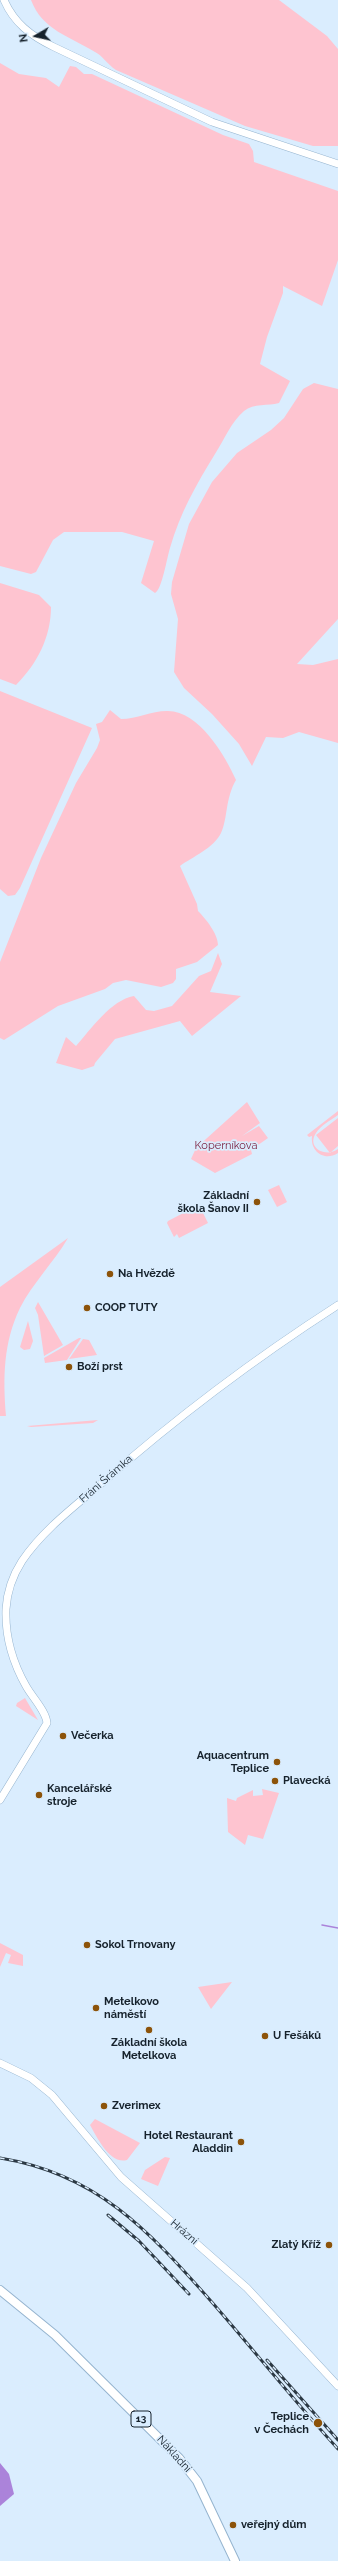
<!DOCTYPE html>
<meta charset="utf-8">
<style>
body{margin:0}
#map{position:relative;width:338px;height:2561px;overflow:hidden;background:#daedfe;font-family:Raleway,sans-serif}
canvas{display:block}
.north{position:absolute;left:16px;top:16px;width:40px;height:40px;-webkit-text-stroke:3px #daedfe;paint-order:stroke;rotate:261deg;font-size:11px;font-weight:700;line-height:16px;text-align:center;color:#16222c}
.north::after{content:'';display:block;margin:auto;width:14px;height:18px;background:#16222c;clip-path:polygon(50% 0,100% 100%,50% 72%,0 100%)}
</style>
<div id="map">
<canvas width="338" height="2561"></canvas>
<div class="north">N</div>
</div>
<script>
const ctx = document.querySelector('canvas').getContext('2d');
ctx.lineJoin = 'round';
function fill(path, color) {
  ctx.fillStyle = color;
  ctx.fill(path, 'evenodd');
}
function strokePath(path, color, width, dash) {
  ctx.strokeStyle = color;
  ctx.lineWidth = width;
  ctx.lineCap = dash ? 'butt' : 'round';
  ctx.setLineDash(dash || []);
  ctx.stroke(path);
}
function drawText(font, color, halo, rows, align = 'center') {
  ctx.font = font + ' Raleway,sans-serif';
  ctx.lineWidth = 3.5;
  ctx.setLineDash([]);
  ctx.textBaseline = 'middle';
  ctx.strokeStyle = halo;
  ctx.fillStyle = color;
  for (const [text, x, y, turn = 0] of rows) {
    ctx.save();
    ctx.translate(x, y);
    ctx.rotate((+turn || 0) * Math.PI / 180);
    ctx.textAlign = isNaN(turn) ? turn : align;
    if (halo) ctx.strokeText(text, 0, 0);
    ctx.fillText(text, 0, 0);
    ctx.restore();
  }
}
fill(new Path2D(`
 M31,0H279L327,36L338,49V146H313L245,126L116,70C107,64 102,55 95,52C71,37 42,30 31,0Z
 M0,63L19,74L46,78L59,87L70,66L76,67L84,74H92L223,135L249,144L253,151L254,162L338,191V260L322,306L283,286V293L267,337L260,364L290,381L279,403C268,406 254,403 244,411C231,422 224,440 215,454C196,485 180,513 170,548C167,557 162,590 155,593L141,583L154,541L122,532H64L53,540L36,572L31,574L0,566Z
 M314,383L338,389V619L297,664L313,665L338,659V743L299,732L283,738L266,737L252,766L239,744L212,714L184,688L174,672L178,619L171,594L172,582L189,524L212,482L237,453L271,430L284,418L303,389Z
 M0,583L39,595L51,607C51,637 37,664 16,685L0,679Z
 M0,691L92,728L20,888L15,895L8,896L0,889Z
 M110,710L121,719C137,719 151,711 167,711C198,710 225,755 236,780C225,799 228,818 221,833C214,848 192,857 180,866L197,904L198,911C206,919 218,934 218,945L197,962L176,969V979L173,983L161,987L126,980L113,983L105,989L58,1006L4,1040L0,1038V962L41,858L76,783L97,748L100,740L96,724L102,722Z
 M218,953L222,964L210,992L241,996L192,1036L180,1021L115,1039L95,1063L94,1066L82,1070L56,1063L66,1037L76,1046C91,1029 111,1000 134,996L146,1010L154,1011L172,1006L199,976L211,971Z
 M247,1102L260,1123L242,1136L259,1126L268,1138L251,1150L252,1154L215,1173L191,1159L196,1148Z
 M338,1111V1115C331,1120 320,1126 316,1133C306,1148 326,1158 338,1149V1153C324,1162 310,1151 312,1136L309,1137L307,1135Z
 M338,1118V1146L330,1153L316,1135Z
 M279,1185L287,1202L277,1207L268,1190Z
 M199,1205L208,1223L179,1238L177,1234L174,1237L167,1223L168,1221Z
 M68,1238C54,1262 32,1284 20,1308C3,1343 3,1379 6,1416H0V1287Z
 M38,1302L63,1345L44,1356L38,1315L35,1308Z
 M28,1321L33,1341L30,1349L24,1350L20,1347Z
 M79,1338H81L67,1360L45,1363L44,1358Z
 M83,1339L89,1340L97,1355L69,1359Z
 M98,1420L93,1423L31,1427L27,1426Z
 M25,1698L38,1720L16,1706L17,1703Z
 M262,1789L279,1793L263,1839L248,1835L245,1845L228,1832L227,1798L236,1801L237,1798L253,1790V1796L263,1795Z
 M0,1943L23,1955V1966L8,1963L11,1955L6,1953L0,1967Z
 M232,1982L211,2009L198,1987Z
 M95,2119L140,2143L127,2160C110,2165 97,2137 90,2125Z
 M165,2157L170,2158L158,2186L141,2179L145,2170Z`), '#fec4d0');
fill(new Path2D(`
 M0,2463L9,2474L14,2494L0,2506Z`), '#ab83da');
strokePath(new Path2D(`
 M322,1925L338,1928`), '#ab83da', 1.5);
const secondary = new Path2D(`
 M4,0C14,23 31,36 54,47L212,122L338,164
 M0,1800L47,1723C46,1711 32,1697 26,1686C13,1663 5,1636 6,1609C7,1592 13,1575 22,1561C43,1530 74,1507 102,1483C177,1417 254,1359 338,1305
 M0,2063L31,2078L52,2095L121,2177L247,2288L338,2386`);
const primary = new Path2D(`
 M0,2290L55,2335L179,2458L197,2481L235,2561`);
strokePath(secondary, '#95b4cf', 8);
strokePath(primary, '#95b4cf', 10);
strokePath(secondary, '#fff', 7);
strokePath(primary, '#fff', 8);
const rail = new Path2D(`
 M0,2158C97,2174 148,2230 210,2300C253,2349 294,2401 338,2449
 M108,2215L139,2241L189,2294
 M267,2360L338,2440`);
strokePath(rail, '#2c3944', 3);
strokePath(rail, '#daedfe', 1.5, [4.5]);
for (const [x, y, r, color] of [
 [257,1202,4,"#8c530a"],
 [110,1274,4,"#8c530a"],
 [87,1308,4,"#8c530a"],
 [69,1367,4,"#8c530a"],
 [63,1736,4,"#8c530a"],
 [277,1762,4,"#8c530a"],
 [275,1781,4,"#8c530a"],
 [39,1795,4,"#8c530a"],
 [87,1945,4,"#8c530a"],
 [96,2008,4,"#8c530a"],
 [149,2030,4,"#8c530a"],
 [265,2036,4,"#8c530a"],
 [104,2106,4,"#8c530a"],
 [241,2142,4,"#8c530a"],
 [329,2245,4,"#8c530a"],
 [318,2423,5,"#8c530a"],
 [233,2525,4,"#8c530a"]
]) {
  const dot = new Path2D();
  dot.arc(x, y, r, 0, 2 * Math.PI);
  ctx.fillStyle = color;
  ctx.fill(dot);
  strokePath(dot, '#daedfe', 1.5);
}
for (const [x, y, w] of [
 [141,2419,20]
]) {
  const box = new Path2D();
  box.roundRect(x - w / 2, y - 8, w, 16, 3);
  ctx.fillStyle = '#daedfe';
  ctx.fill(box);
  strokePath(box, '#16222c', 1);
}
drawText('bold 10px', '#16222c', null, [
 ["13",141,2419]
]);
drawText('11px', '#7a1d3d', '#daedfe', [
 ["Koperníkova",226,1146]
]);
drawText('bold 11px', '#16222c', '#daedfe', [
 ["Základní",249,1196,"right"],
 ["škola Šanov II",249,1209,"right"],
 ["Na Hvězdě",118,1274],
 ["COOP TUTY",95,1308],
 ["Boží prst",77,1367],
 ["Večerka",71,1736],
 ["Aquacentrum",269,1756,"right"],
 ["Teplice",269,1769,"right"],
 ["Plavecká",283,1781],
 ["Kancelářské",47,1789],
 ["stroje",47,1802],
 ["Sokol Trnovany",95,1945],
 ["Metelkovo",104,2002],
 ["náměstí",104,2015],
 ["U Fešáků",273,2036],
 ["Základní škola",149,2043,"center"],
 ["Metelkova",149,2056,"center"],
 ["Zverimex",112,2106],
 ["Hotel Restaurant",233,2136,"right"],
 ["Aladdin",233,2149,"right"],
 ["Zlatý Kříž",321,2245,"right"],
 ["Teplice",309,2417,"right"],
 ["v Čechách",309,2430,"right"],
 ["veřejný dům",241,2525]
], 'left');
drawText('11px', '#16222c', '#daedfe', [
 ["Fráni Šrámka",106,1479,-41],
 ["Hrázní",184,2232,41],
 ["Nákladní",174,2454,48]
]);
</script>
